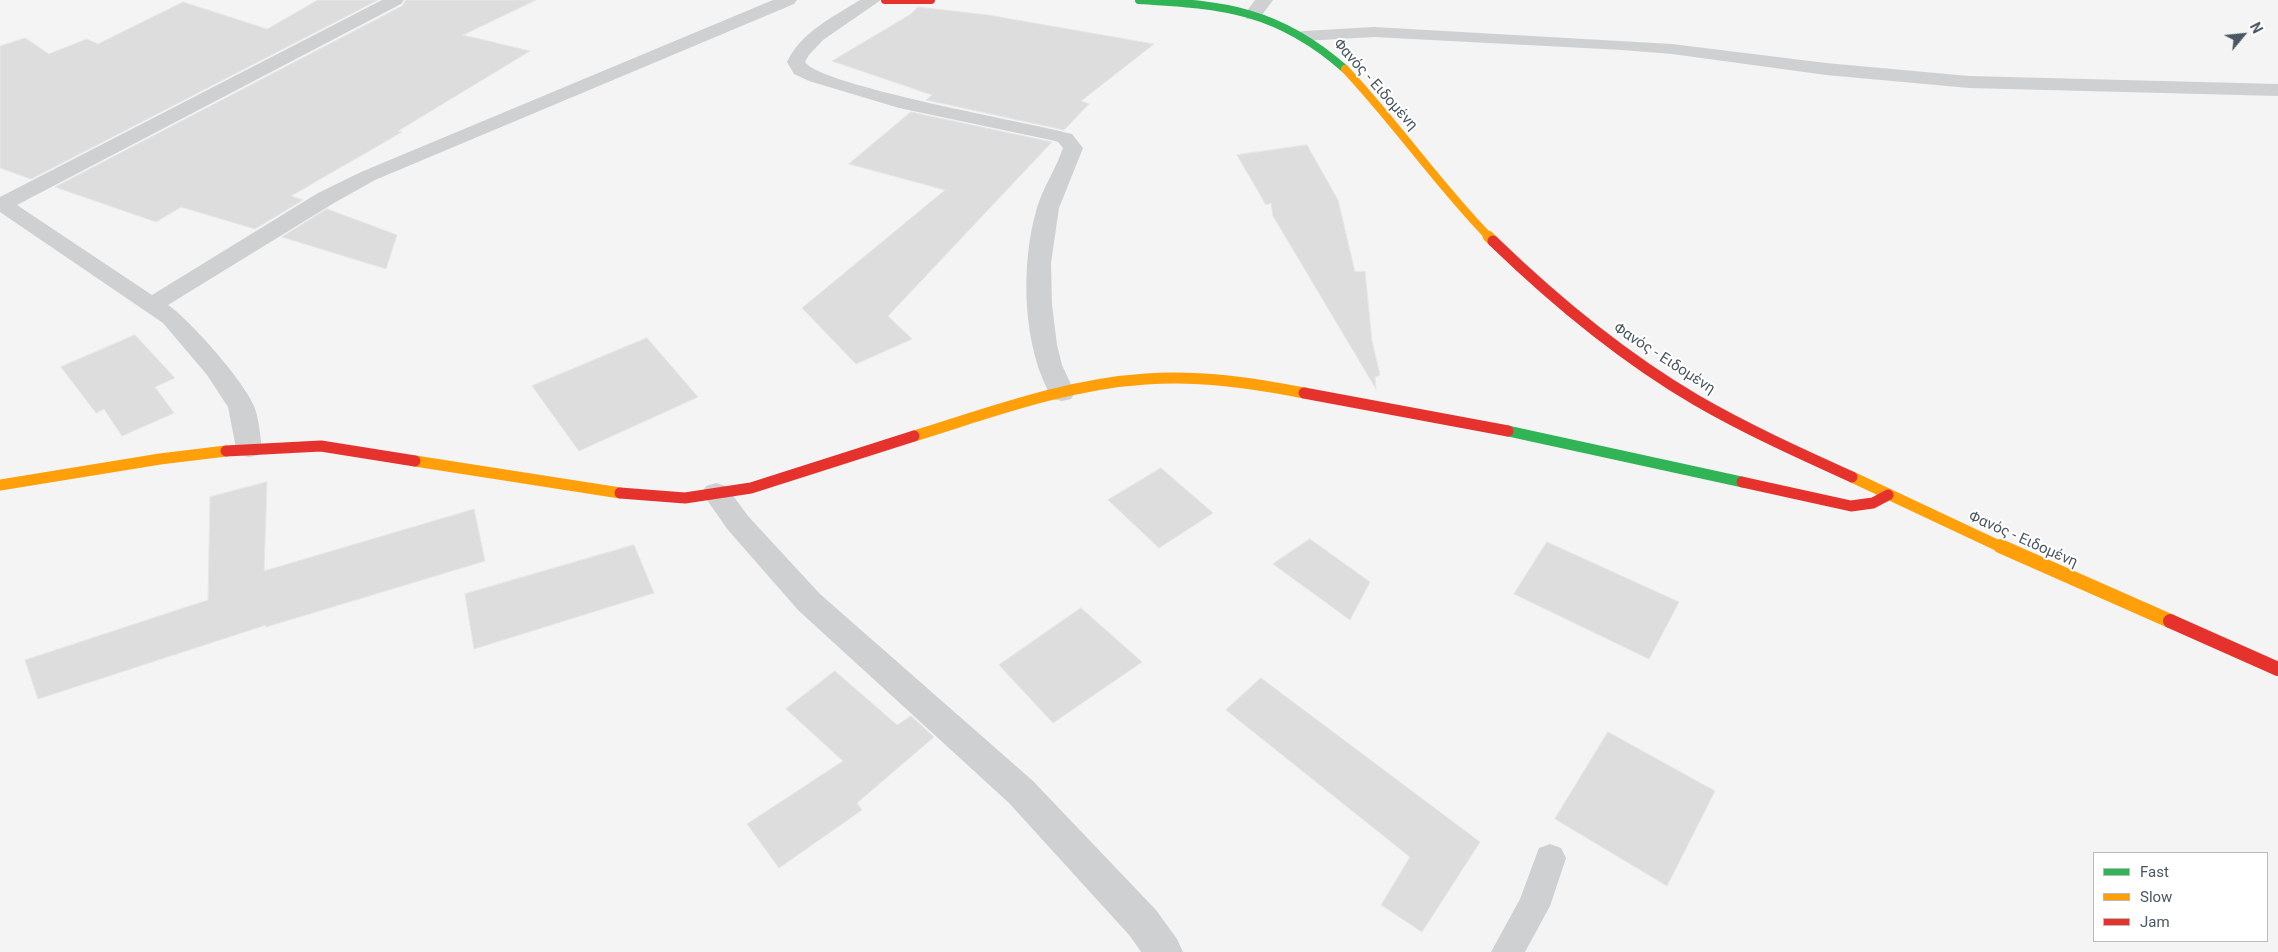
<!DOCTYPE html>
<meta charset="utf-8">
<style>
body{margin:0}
#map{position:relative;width:2278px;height:952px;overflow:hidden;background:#f4f4f4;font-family:Roboto,sans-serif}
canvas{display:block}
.legend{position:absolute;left:2093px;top:852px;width:175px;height:90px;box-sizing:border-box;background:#fff;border:1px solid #b7bbc0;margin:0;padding:6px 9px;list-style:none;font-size:15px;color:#4a5661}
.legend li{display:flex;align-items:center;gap:10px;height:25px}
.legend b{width:25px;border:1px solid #b7bbc0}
.north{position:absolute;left:2218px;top:10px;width:50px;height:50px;-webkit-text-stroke:4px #fff;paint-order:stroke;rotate:62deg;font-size:14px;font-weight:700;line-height:20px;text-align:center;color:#4a5661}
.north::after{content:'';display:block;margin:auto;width:18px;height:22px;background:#4a5661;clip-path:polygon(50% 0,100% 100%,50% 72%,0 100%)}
</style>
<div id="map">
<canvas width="2278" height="952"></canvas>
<ul class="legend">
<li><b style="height:6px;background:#30b455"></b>Fast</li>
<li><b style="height:6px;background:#ff9f0a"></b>Slow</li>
<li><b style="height:6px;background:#e5322d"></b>Jam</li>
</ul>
<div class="north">N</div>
</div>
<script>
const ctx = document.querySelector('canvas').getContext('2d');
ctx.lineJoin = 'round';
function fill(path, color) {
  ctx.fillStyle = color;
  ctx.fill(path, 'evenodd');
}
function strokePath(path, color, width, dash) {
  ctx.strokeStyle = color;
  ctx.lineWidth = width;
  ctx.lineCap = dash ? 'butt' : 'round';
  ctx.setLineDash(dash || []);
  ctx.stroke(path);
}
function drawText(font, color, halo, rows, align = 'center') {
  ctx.font = font + ' Roboto,sans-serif';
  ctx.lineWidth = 4;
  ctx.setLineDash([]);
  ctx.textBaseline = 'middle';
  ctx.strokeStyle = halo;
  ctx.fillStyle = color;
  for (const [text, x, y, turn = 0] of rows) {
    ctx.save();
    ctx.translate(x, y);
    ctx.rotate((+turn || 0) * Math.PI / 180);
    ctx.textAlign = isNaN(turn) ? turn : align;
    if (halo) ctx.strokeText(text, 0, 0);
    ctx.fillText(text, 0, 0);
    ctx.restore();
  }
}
const building = new Path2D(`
 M318,0H378L31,179L0,168V46L25,38L49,54L87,39L98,44L183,2L267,29Z
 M406,0H536L463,35L530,51L398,131L402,132L291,196L303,200L255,229L181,207L156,222L55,187L402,6Z
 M918,7L988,15L1154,44L1081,101L1089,104L1064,130L926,100L932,95L832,61L911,14Z
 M911,112L1052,142L888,316L912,339L856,364L802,308L945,190L849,164Z
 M1307,145L1338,200L1355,272L1365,271L1372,341L1380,375L1375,377L1376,389L1273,216L1271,203L1266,205L1237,155Z
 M327,209L397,235L386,269L282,237Z
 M135,335L175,378L155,387L174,413L122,436L104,409L96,413L61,367Z
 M647,338L698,397L579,451L532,386Z
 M1161,468L1213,513L1159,548L1108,500Z
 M267,482L264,571L474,509L485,561L266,627V625L38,699L25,660L208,600L210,497Z
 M1310,539L1370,582L1350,620L1273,564Z
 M1547,542L1679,602L1649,659L1514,594Z
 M634,545L654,593L474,649L465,594Z
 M1081,608L1142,662L1053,723L999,665Z
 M835,671L897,725L911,716L934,737L857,803L862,810L779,868L747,824L843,761L786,709Z
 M1261,678L1480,842L1422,932L1381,905L1410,857L1226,710Z
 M1608,732L1715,791L1667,886L1555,819Z`);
fill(building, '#ddddde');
strokePath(building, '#e5e6e7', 1);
fill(new Path2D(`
 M1550,844L1561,848L1566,858L1550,906L1525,952H1491L1520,899L1539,848Z`), '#ced0d2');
fill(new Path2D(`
 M382,0H404L401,4L17,205L152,295L318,193L361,172L773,0H797L794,4L375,180L334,203L168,305C190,320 244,381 254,406C259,418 260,435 262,448L259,455L249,457L239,455L236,448L228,407L207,375L163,323L0,212V197Z
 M860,0H881L823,40L809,55L805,62C820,86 1032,123 1072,134L1083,148L1059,208L1051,263L1052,305L1057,345L1062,365L1075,393L1071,399L1062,401L1053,399C1022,350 1020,263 1037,208C1043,187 1056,169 1063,148L1058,142L1051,140L899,108L809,81L794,74L787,62C801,32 833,17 860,0Z
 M1255,0H1273L1259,19H1247L1244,15Z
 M1374,27L1672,44L1826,63L1969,76L2278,84V96L1969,88L1826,75L1672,54L1622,50L1374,37L1304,41L1298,40L1295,36L1298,32L1304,31Z
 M716,483L726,486L748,516L820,594L1033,781L1156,910L1177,939L1183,952H1141L1130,936L1009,803L798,610L728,530L702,493L706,486Z`), '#ced0d2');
strokePath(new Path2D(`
 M1139,0C1225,5 1278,10 1345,69`), '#30b455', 8);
strokePath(new Path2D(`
 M1508,431L1742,482`), '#30b455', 11);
strokePath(new Path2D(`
 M1345,69C1396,123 1438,185 1490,238`), '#ff9f0a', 8);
strokePath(new Path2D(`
 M1488,236L1493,241
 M914,436C989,413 1066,384 1146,379C1199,375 1252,383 1304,393
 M415,461L620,493
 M1852,477L2003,548
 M0,485L160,459L226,451`), '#ff9f0a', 11);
strokePath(new Path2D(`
 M2000,546L2170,621`), '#ff9f0a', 14);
strokePath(new Path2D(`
 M885,0H931`), '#e5322d', 8);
strokePath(new Path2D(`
 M1493,241C1555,301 1621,356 1696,400C1746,429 1799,453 1852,477
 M1304,393L1508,431
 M226,451L321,446L415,461
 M1742,482L1851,506L1873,503L1888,495
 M620,493L685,498L751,488L914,436`), '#e5322d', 11);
strokePath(new Path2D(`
 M2170,621L2278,669`), '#e5322d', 14);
drawText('15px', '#4a5661', '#fff', [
 ["Φανός - Ειδομένη",1375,85,48],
 ["Φανός - Ειδομένη",1664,359,33],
 ["Φανός - Ειδομένη",2023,540,24]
]);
</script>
